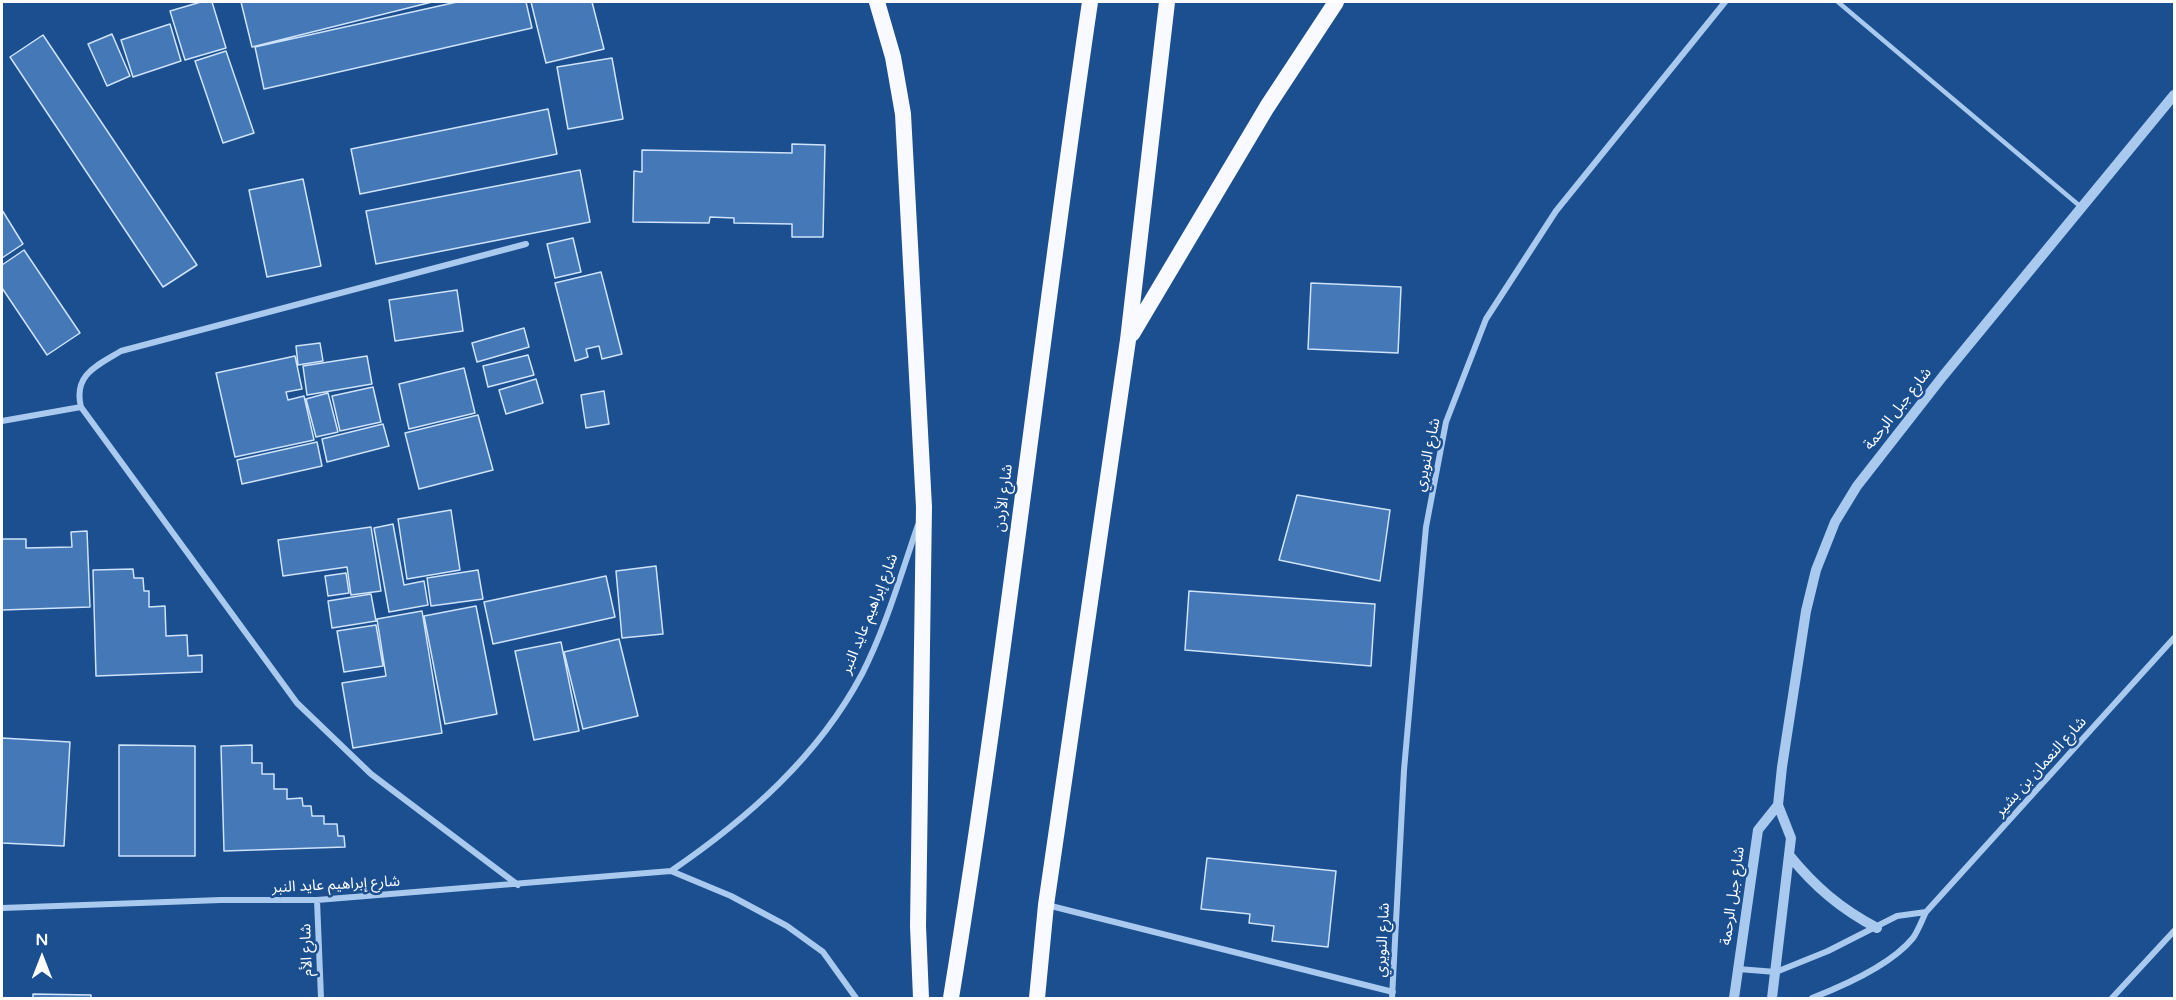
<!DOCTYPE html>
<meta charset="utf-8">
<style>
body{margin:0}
#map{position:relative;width:2176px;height:1000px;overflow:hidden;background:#1b4f8f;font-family:"Varela Round",sans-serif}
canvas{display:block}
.frame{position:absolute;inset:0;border:3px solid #fff;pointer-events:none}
.north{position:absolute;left:12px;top:928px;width:60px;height:60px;-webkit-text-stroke:4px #1b4f8f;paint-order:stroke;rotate:0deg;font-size:16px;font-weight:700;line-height:24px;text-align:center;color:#fff}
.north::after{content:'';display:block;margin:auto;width:21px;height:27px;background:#fff;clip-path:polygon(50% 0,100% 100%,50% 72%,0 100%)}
</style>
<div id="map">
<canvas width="2176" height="1000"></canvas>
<div class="frame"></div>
<div class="north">N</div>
</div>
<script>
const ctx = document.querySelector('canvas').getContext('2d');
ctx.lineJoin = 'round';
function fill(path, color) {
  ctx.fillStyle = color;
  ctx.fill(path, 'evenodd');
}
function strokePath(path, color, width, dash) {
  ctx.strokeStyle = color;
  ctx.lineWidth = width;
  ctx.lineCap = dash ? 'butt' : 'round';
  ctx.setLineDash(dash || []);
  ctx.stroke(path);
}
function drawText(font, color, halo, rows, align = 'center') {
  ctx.font = font + ' "Varela Round","Noto Sans Arabic",sans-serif';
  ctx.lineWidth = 5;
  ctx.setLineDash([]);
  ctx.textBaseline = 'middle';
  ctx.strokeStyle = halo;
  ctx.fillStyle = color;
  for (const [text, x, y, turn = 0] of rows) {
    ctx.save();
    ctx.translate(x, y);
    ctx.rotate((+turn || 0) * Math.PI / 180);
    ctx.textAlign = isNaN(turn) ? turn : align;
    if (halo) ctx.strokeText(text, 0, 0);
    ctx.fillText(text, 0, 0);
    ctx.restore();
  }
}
const building = new Path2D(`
 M201,2H212L226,48L185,60L170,11Z
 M241,2H432L252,47Z
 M457,2H526L532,28L264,89L255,47Z
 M531,2H592L604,49L546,63Z
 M170,24L181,61L133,77L121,40Z
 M112,34L130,76L107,86L88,44Z
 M43,35L197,265L163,287L10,57Z
 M226,51L254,133L223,143L195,61Z
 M612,58L623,119L568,129L557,67Z
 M548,109L557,154L360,194L351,149Z
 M792,144L825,145L823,237H792V224L734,223V218L710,217L709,223L633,222L634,171L642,172V150L792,153Z
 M580,170L590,222L376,264L366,211Z
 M303,179L321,266L267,277L249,190Z
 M2,210L23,244L2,258Z
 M573,238L581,272L555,278L547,244Z
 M24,250L80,333L47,355L2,288V265Z
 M601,272L622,354L602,359L599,346L586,349L588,357L575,361L555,283Z
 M1311,283L1401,287L1398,353L1308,349Z
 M457,290L463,331L395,341L389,300Z
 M524,328L529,347L477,362L472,343Z
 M320,343L323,361L298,365L296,346Z
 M528,355L534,375L488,387L483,366Z
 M295,356L302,389L286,392L288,400L304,396L314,440L235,457L216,373Z
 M367,356L372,384L307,395L303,366Z
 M464,368L475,413L409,429L399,384Z
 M536,379L543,403L506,414L499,390Z
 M373,387L381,422L340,431L332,396Z
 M604,391L609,424L586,428L581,395Z
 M328,393L338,432L316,437L306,399Z
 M478,415L493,470L419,489L405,433Z
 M383,424L389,446L327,462L322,439Z
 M317,442L322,466L242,484L237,460Z
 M1297,495L1390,510L1380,581L1279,560Z
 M451,510L460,570L407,579L398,519Z
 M393,524L404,585L424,581L428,605L389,612L374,528Z
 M371,527L381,591L351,595L347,567L283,576L278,540Z
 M87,531L90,607L2,610V539H26V548L72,547L71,532Z
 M656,566L663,634L622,638L616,571Z
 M133,569L134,578H143L144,591H149V607L165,606L166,636L187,635L188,656L202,655V672L96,676L93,570Z
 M478,570L483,599L431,606L427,578Z
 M346,573L349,593L328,596L325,576Z
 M606,576L615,617L493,644L484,602Z
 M1189,591L1375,604L1371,666L1185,650Z
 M371,594L376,621L332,628L328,601Z
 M476,606L497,714L445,724L424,616Z
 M422,611L442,733L353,748L342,683L386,676L377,619Z
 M376,625L383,666L344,672L337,631Z
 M619,639L638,716L583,729L564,652Z
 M561,642L579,731L534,740L515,651Z
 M2,738L70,742L64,846L2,843Z
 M119,745L195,746V856H119Z
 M252,745V763H262V774H274V789H287V799L302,798L303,806H311L312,816H324V824H337L338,836H344L345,847L224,851L221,746Z
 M1207,858L1336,871L1328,947L1272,941L1274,926L1249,923L1250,914L1201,909Z
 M33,994L91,995V998H33Z`);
fill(building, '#4478b7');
strokePath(building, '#cfe3fa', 1.5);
strokePath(new Path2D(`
 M1838,2L2081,207`), '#a9c9ee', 4.5);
strokePath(new Path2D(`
 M2,421L81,407
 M671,871C747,819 818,757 862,674C886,627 901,574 918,525
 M518,885L371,774L297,703L81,407C73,375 96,366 121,351L526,244
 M317,900L321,998
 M1047,905L1393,992
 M2,908L221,900H317L671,871L731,896L787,926L823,952L856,998
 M1738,969L1776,972L1828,951L1897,916L1926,912
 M1392,998L1404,770L1415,646L1426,527L1446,422L1486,319L1556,211L1725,2
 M1812,998C1843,986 1891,965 1913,938C1918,931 1922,920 1926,912L2174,638
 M2112,998L2174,931`), '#a9c9ee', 6);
strokePath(new Path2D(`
 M1789,855C1815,887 1841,909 1877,928
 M1734,998L1758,830L1778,805
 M1772,998L1791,838L1778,805L1782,767L1806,611L1816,570L1835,522L1857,486L1943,376L2174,95`), '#a9c9ee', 10);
strokePath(new Path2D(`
 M877,2L893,57L903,114L924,507L918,926L921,998
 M1132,334L1267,107L1336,2
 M951,998C1005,667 1041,333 1090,2
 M1037,998L1046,905L1128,340L1167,2`), '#f8faff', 16);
drawText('15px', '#fff', '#1b4f8f', [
 ["شارع جبل الرحمة",1898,409,-52],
 ["شارع النويري",1428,455,-78],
 ["شارع الأردن",1004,498,-83],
 ["شارع إبراهيم عايد النبر",870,614,-68],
 ["شارع النعمان بن بشير",2041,767,-48],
 ["شارع إبراهيم عايد النبر",336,885,-3],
 ["شارع جبل الرحمة",1733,896,-82],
 ["شارع النويري",1383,940,-87],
 ["شارع الأم",307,950,-92]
]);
</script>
